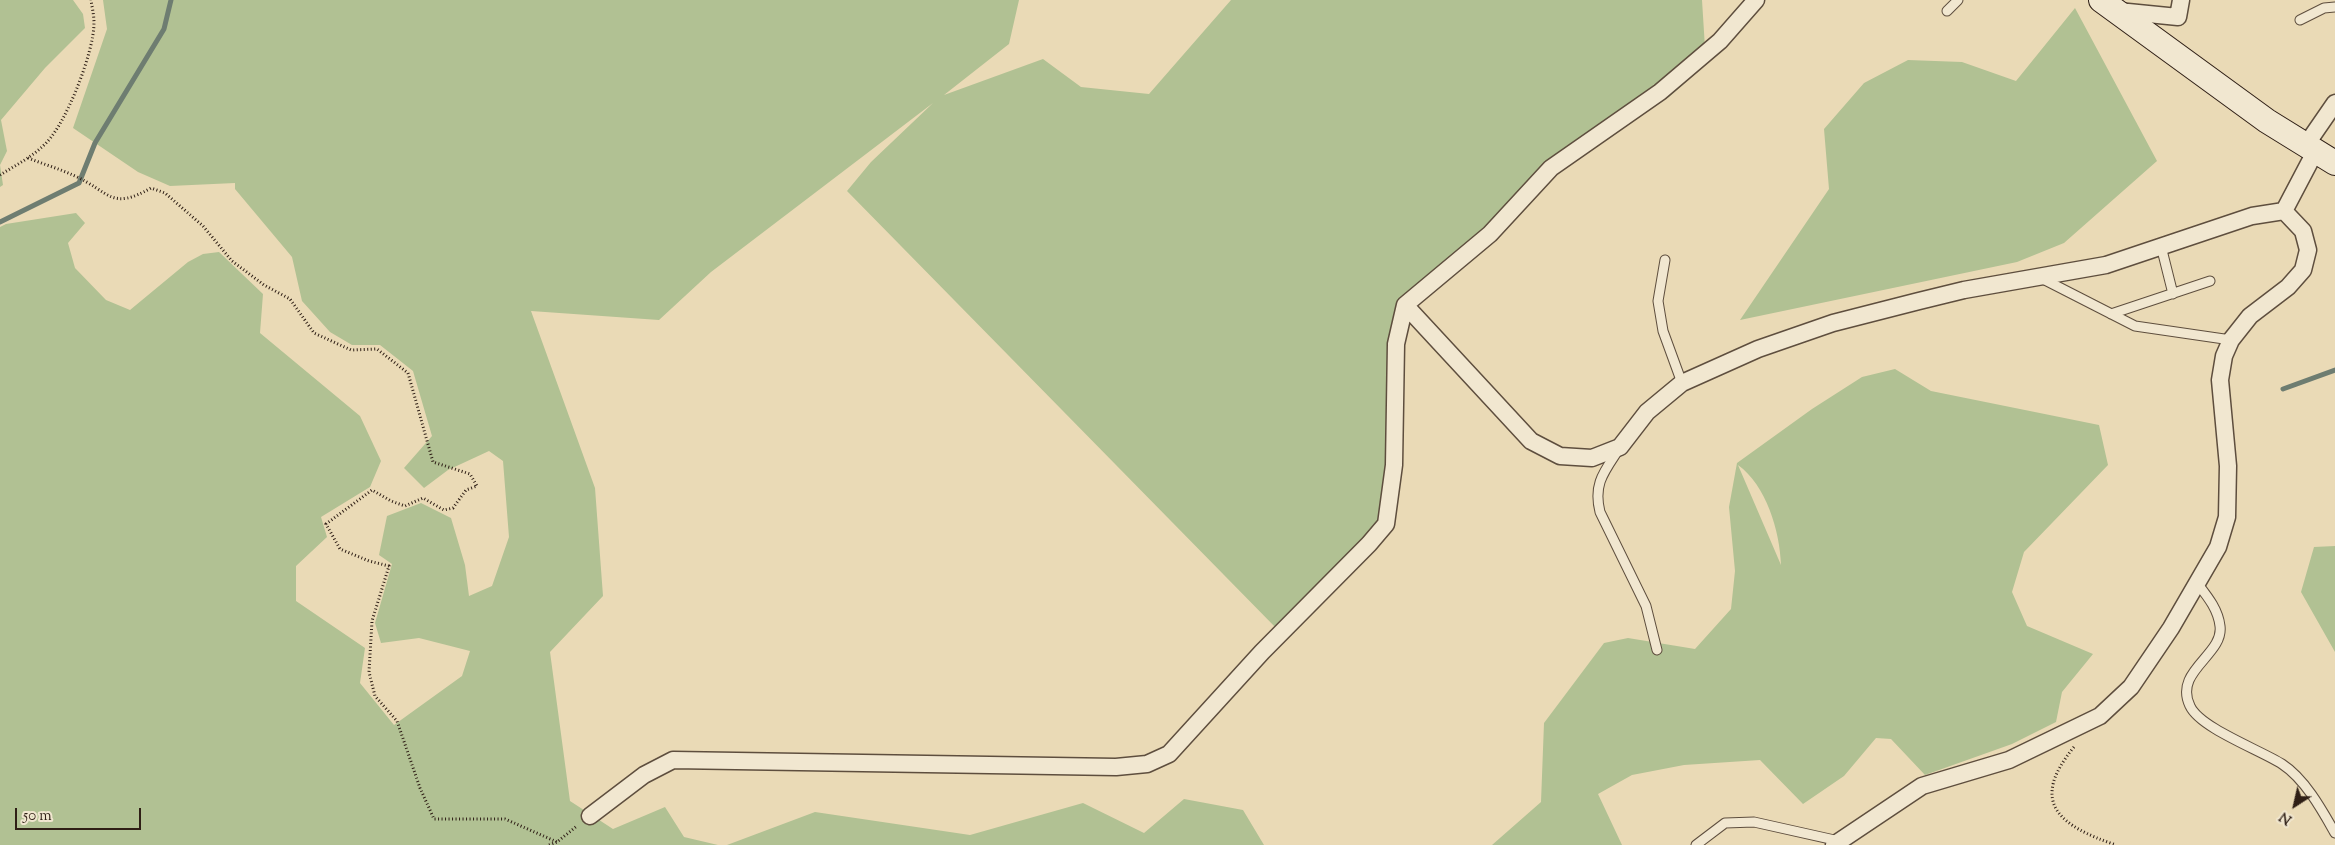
<!DOCTYPE html>
<style>
body{margin:0}
#map{position:relative;width:2335px;height:845px;overflow:hidden;background:#eadab6;font-family:"Sorts Mill Goudy",serif}
canvas{display:block}
.north{position:absolute;left:2270px;top:780px;width:50px;height:50px;-webkit-text-stroke:4px #f1e7d0;paint-order:stroke;rotate:215deg;font-size:14px;font-weight:700;line-height:20px;text-align:center;color:#2f1f16}
.north::after{content:'';display:block;margin:auto;width:18px;height:22px;background:#2f1f16;clip-path:polygon(50% 0,100% 100%,50% 72%,0 100%)}
.scale{position:absolute;left:15px;top:808px;width:126px;height:22px;box-sizing:border-box;border:2px solid #2f1f16;border-top:0;padding-left:6px;font-size:15px;line-height:18px;white-space:nowrap;color:#2f1f16;-webkit-text-stroke:4px #f1e7d0;paint-order:stroke}
</style>
<div id="map">
<canvas width="2335" height="845"></canvas>
<div class="north">N</div>
<div class="scale">50 m</div>
</div>
<script>
const ctx = document.querySelector('canvas').getContext('2d');
ctx.lineJoin = 'round';
function fill(path, color) {
  ctx.fillStyle = color;
  ctx.fill(path, 'evenodd');
}
function strokePath(path, color, width, dash) {
  ctx.strokeStyle = color;
  ctx.lineWidth = width;
  ctx.lineCap = dash ? 'butt' : 'round';
  ctx.setLineDash(dash || []);
  ctx.stroke(path);
}
fill(new Path2D(`
 M0,0H73L83,14L85,28L45,68L1,120L7,151L0,165L3,185L0,187Z
 M103,0H1019L1009,44L944,95L1043,59L1081,87L1149,94L1231,0H1702L1706,64L1669,97L1577,153L1415,288L1393,404L1378,521L1278,630L847,191L871,162L933,103L711,272L659,320L531,311L595,488L603,596L550,652L570,801L613,829L665,807L684,837L718,845H0V227L6,224L76,213L85,223L68,243L75,268L106,300L130,310L188,262L203,254L219,252L263,294L260,333L360,416L381,461L370,487L321,517L327,537L296,566V601L365,648L360,683L394,725L462,676L470,651L419,638L381,643L375,623L392,564L379,555L387,516L421,503L451,518L465,565L469,596L492,586L509,537L503,461L489,451L448,470L424,488L404,468L432,436L413,371L380,345H352L330,332L302,301L292,257L235,189V183L170,186L138,172L73,128L107,29Z
 M2075,8L2157,161L2064,243L2017,262L1740,320L1829,189L1824,129L1864,83L1908,60L1962,62L2016,81Z
 M1895,369L1931,391L2099,425L2108,465L2024,552L2012,592L2027,626L2093,654L2062,692L2056,722L2012,744L1925,775L1891,739L1876,738L1844,776L1803,804L1760,760L1684,765L1632,775L1598,794L1622,845H1492L1541,802L1544,723L1604,643L1628,638L1695,649L1731,609L1735,571L1729,507L1737,463L1812,409L1862,377ZM1738,465C1766,485 1780,531 1781,565Z
 M2335,546V652L2301,592L2314,547Z
 M1184,799L1243,810L1264,845H727L815,812L970,835L1083,803L1144,833Z`), '#b1c193');
strokePath(new Path2D(`
 M0,222L79,183L95,143L164,29L171,0
 M2283,389L2335,370`), '#6e7d71', 5);
const lane = new Path2D(`
 M1947,11L1958,0
 M2300,20L2324,8L2335,7
 M2161,246L2173,294
 M1665,260L1658,301L1663,331L1682,383
 M2041,278L2135,326L2231,340
 M2111,314L2210,281
 M1619,449C1604,472 1593,484 1600,512L1646,606L1657,650
 M2197,583C2207,596 2218,609 2220,626C2224,655 2173,671 2190,706C2200,728 2260,750 2282,764C2305,779 2322,810 2335,833
 M1696,845L1725,823L1754,822L1839,841`);
const street = new Path2D(`
 M2118,11L2178,17L2181,0
 M2306,145L2335,103
 M1405,305L1531,441L1560,456L1592,458L1620,447L1647,412L1682,383L1758,349L1833,323L1919,301L1964,290L2106,265L2252,216L2284,211L2315,152
 M590,816L644,775L673,760L1116,767L1147,764L1169,754L1262,652L1369,544L1386,524L1394,465L1396,344L1405,305L1490,234L1551,168L1660,92L1720,41L1756,0
 M1834,845L1922,786L2009,760L2100,716L2131,687L2171,628L2218,547L2227,517L2228,466L2220,380L2224,356L2231,340L2250,316L2288,287L2303,270L2308,250L2303,231L2284,211`);
const secondary = new Path2D(`
 M2101,0L2267,121L2335,163`);
strokePath(lane, '#5e4e3e', 11);
strokePath(street, '#5e4e3e', 19);
strokePath(secondary, '#2f1f16', 26);
strokePath(new Path2D(`
 M28,158C43,164 60,169 75,176C110,192 111,211 151,188L165,193L203,226L232,261L264,285L290,299L314,333L351,350L377,349L408,373L433,462L470,474L477,486L466,490L453,508L444,510L423,498L405,506L391,501L372,490L326,524L340,549L369,561L389,566L372,621L369,672L375,696L397,721L420,788L434,819H505L557,842
 M0,175C16,165 34,156 47,142C67,121 94,52 94,23C94,15 92,7 91,0
 M2074,747C2028,803 2060,826 2116,845
 M549,845L557,842L577,826`), '#2f1f16', 3, [1, 2.5]);
strokePath(lane, '#f1e7d0', 9);
strokePath(street, '#f1e7d0', 16);
strokePath(secondary, '#f1e7d0', 24);
</script>
